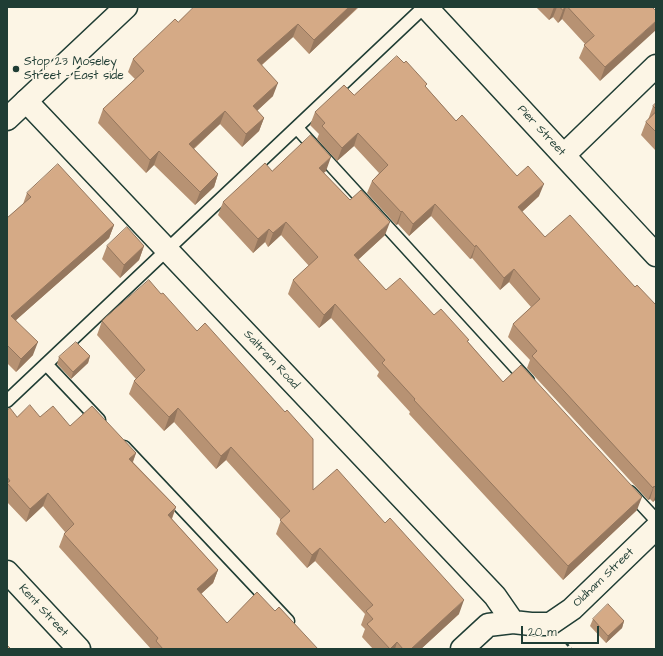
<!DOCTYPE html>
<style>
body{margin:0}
#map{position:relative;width:663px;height:656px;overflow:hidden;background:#fcf5e5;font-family:"Architects Daughter",sans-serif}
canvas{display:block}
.frame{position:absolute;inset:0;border:8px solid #1f3d34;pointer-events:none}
.scale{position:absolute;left:521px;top:626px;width:78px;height:18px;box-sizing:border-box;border:2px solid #1f3d34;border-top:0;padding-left:5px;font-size:12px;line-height:14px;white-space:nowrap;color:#1f3d34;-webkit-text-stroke:3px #fcf5e5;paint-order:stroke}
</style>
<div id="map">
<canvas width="663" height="656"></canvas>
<div class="frame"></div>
<div class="scale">20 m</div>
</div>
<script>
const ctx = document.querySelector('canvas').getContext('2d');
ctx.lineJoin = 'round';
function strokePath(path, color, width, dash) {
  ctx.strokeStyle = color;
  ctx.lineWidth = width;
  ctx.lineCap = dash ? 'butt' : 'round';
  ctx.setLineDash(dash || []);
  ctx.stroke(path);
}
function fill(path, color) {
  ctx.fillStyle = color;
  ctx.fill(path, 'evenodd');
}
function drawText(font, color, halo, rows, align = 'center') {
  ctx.font = font + ' "Architects Daughter",sans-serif';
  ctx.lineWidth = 3.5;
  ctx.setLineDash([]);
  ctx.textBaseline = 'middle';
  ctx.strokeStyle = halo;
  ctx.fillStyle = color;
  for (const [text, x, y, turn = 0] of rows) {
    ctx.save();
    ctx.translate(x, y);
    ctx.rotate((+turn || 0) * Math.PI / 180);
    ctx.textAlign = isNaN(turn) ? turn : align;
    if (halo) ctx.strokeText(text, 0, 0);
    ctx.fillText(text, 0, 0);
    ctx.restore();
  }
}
const service = new Path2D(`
 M297,128L528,381
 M46,364L99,420
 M7,401L424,7
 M124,447L288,621
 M630,492L656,520`);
const minor = new Path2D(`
 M426,7L656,255
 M26,101L495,596L513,622
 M564,155L656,66
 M7,572L79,649
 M462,649L488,625L513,622L531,624H550L572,609L656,528`);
const tertiary = new Path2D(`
 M7,119L126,7`);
strokePath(service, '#1f3d34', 15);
strokePath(minor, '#1f3d34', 25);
strokePath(tertiary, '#1f3d34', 25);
strokePath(new Path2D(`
 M566,643L571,649`), '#1f3d34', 2.5, [4, 3]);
strokePath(service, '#fcf5e5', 12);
strokePath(minor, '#fcf5e5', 22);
strokePath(tertiary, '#fcf5e5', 22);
fill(new Path2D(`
 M536,7H652L600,81L579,58L585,44L562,19L558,23L553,17L549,20Z
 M358,8L309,54L293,37L262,65L273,96L257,111L264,118L259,131L242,147L220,124L194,149L218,174L214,187L195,205L154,165L146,173L98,123L103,109L135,79L128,72L133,59L178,22Z
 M426,87L456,121L539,196L522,212L545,237L635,287L656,305V499L653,502L650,499L648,500L527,368L530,360L508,337L513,324L531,307L509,282L500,290L472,258L470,259L431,216L409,236L398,224L396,225L367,193L372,181L379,173L354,146L337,161L317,139L319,134L310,125L315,112L354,95Z
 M653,106L656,109V151L641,135L646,122L648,120Z
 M272,171H326L323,173L385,235L358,260L386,290L434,315L468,342L503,382L637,510L563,580L409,414L410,412L377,376L379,372L331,318L319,328L288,294L293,280L309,266L281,235L268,247L265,242L253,253L218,215L223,202Z
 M27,193L114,225L109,238L16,320L33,355L16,372L7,363V218L23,204Z
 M107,246H144L139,260L120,278L102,259Z
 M102,321L313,490L459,614L421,649H373L362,637L365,629L361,625L365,614L315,561L307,568L276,534L281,520L226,460L216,469L174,422L164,431L129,394L134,381L136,379L97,335Z
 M90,356L88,363L71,379L57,364L59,357Z
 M7,410L17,417H40L70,426L136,453L133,462L176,507L172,519L218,570L213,583L201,594L227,623L275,611L318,649H151L59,547L64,534L65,532L43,506L26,522L7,502Z
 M593,619L624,621L622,628L606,643L590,626Z`), '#b79273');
fill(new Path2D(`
 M349,7H358L309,54L314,40Z
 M554,7H557L553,17L549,20Z
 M565,7H566L562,19L558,23L563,10Z
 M656,21V30L600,81L605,67Z
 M298,24L293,37L252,73L257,60Z
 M278,83L273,96L248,119L253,106Z
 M225,111L220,124L184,157L189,144Z
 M264,118L259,131L242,147L246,134Z
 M358,133L354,146L337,161L342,148Z
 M159,151L154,165L146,173L150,160Z
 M331,157L326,171L314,182L319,168Z
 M218,174L214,187L195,205L200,192Z
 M544,184L539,196L513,220L518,207Z
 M435,204L431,216L409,236L413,224Z
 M402,211L398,224L396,225L401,212Z
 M286,222L281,235L268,247L273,233Z
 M390,222L385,235L349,268L354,255Z
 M114,225L109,238L7,328L11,316Z
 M269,229L265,242L253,253L258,239Z
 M476,245L472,258L470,259L475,247Z
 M144,246L139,260L120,278L124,265Z
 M514,269L509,282L500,290L504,278Z
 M335,304L331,318L319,328L324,315Z
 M38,342L33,355L16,372L21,359Z
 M90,356L88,363L71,379L73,372Z
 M178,408L174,422L164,431L169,417Z
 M231,447L226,460L216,469L221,456Z
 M136,453L131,466L129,459Z
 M654,486L650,499L648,500L653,488Z
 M48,493L43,506L26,522L30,509Z
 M656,494V499L653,502Z
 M642,497L637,510L563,580L568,566Z
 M176,507L171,520L168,515Z
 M320,548L315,561L307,568L312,555Z
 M218,570L213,583L192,602L197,589Z
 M464,600L459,614L421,649H411Z
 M624,621L622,628L606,643L608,636Z
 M397,642L395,649H390Z`), '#95775e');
const building = new Path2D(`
 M194,7H349L314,40L298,24L257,60L278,83L253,106L264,118L246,134L225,111L189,144L218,174L200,192L159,151L150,160L103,109L144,71L133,59L175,19L178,22Z
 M560,7H565L563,10Z
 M568,7H652L656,11V21L605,67L584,45L594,36Z
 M397,56L404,63L406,61L427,84L425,86L456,121L462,115L517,176L528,166L544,184L518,207L545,237L570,215L635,287L637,285L656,305V488L654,486L653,488L532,356L537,351L513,324L540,299L514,269L504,278L476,245L475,247L435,204L413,224L402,211L401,212L372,181L388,165L358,133L342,148L322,126L325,123L315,112L344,85L354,95Z
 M656,103V109L653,106Z
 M656,112V132L646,122Z
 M311,135L331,157L319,168L350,200L361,190L390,222L354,255L386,290L400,278L434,315L441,309L469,340L467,341L503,382L521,365L642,497L568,566L414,400L415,399L382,363L385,360L335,304L324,315L293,280L318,257L286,222L273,233L269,229L258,239L223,202L265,163L272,171Z
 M58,164L114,225L11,316L38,342L21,359L7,345V218L31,197L27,193Z
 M127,227L144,246L124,265L107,246Z
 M149,280L161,294L163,293L197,331L205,323L285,412L287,410L313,439V490L337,469L385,523L390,518L464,600L411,649H403L397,642L390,649L367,624L373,619L366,611L373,605L320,548L312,555L280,520L290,511L231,447L221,456L178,408L169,417L134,381L145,370L102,321Z
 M76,342L90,356L73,372L59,357Z
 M30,405L40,417L53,406L70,426L92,406L136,453L129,459L176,507L168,515L218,570L197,589L227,623L257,592L275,611L279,607L318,649H163L156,641L158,638L64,534L74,524L48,493L30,509L7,483L10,481L7,477V410L10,408L17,417Z
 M608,604L624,621L608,636L593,619Z
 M7,645L11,649H7Z`);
fill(building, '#d5aa86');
strokePath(building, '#95775e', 1);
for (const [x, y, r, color] of [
 [16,69,4,"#1f3d34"]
]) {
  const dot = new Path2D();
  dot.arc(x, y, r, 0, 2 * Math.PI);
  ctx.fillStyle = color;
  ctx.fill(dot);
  strokePath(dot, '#fcf5e5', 1.5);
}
drawText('12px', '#1f3d34', '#fcf5e5', [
 ["Stop 23 Moseley",24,62],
 ["Street - East side",24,76]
], 'left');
drawText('12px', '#1f3d34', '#fcf5e5', [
 ["Pier Street",541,131,47],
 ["Saltram Road",271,360,47],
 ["Oldham Street",604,578,-44],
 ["Kent Street",43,611,47]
]);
</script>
